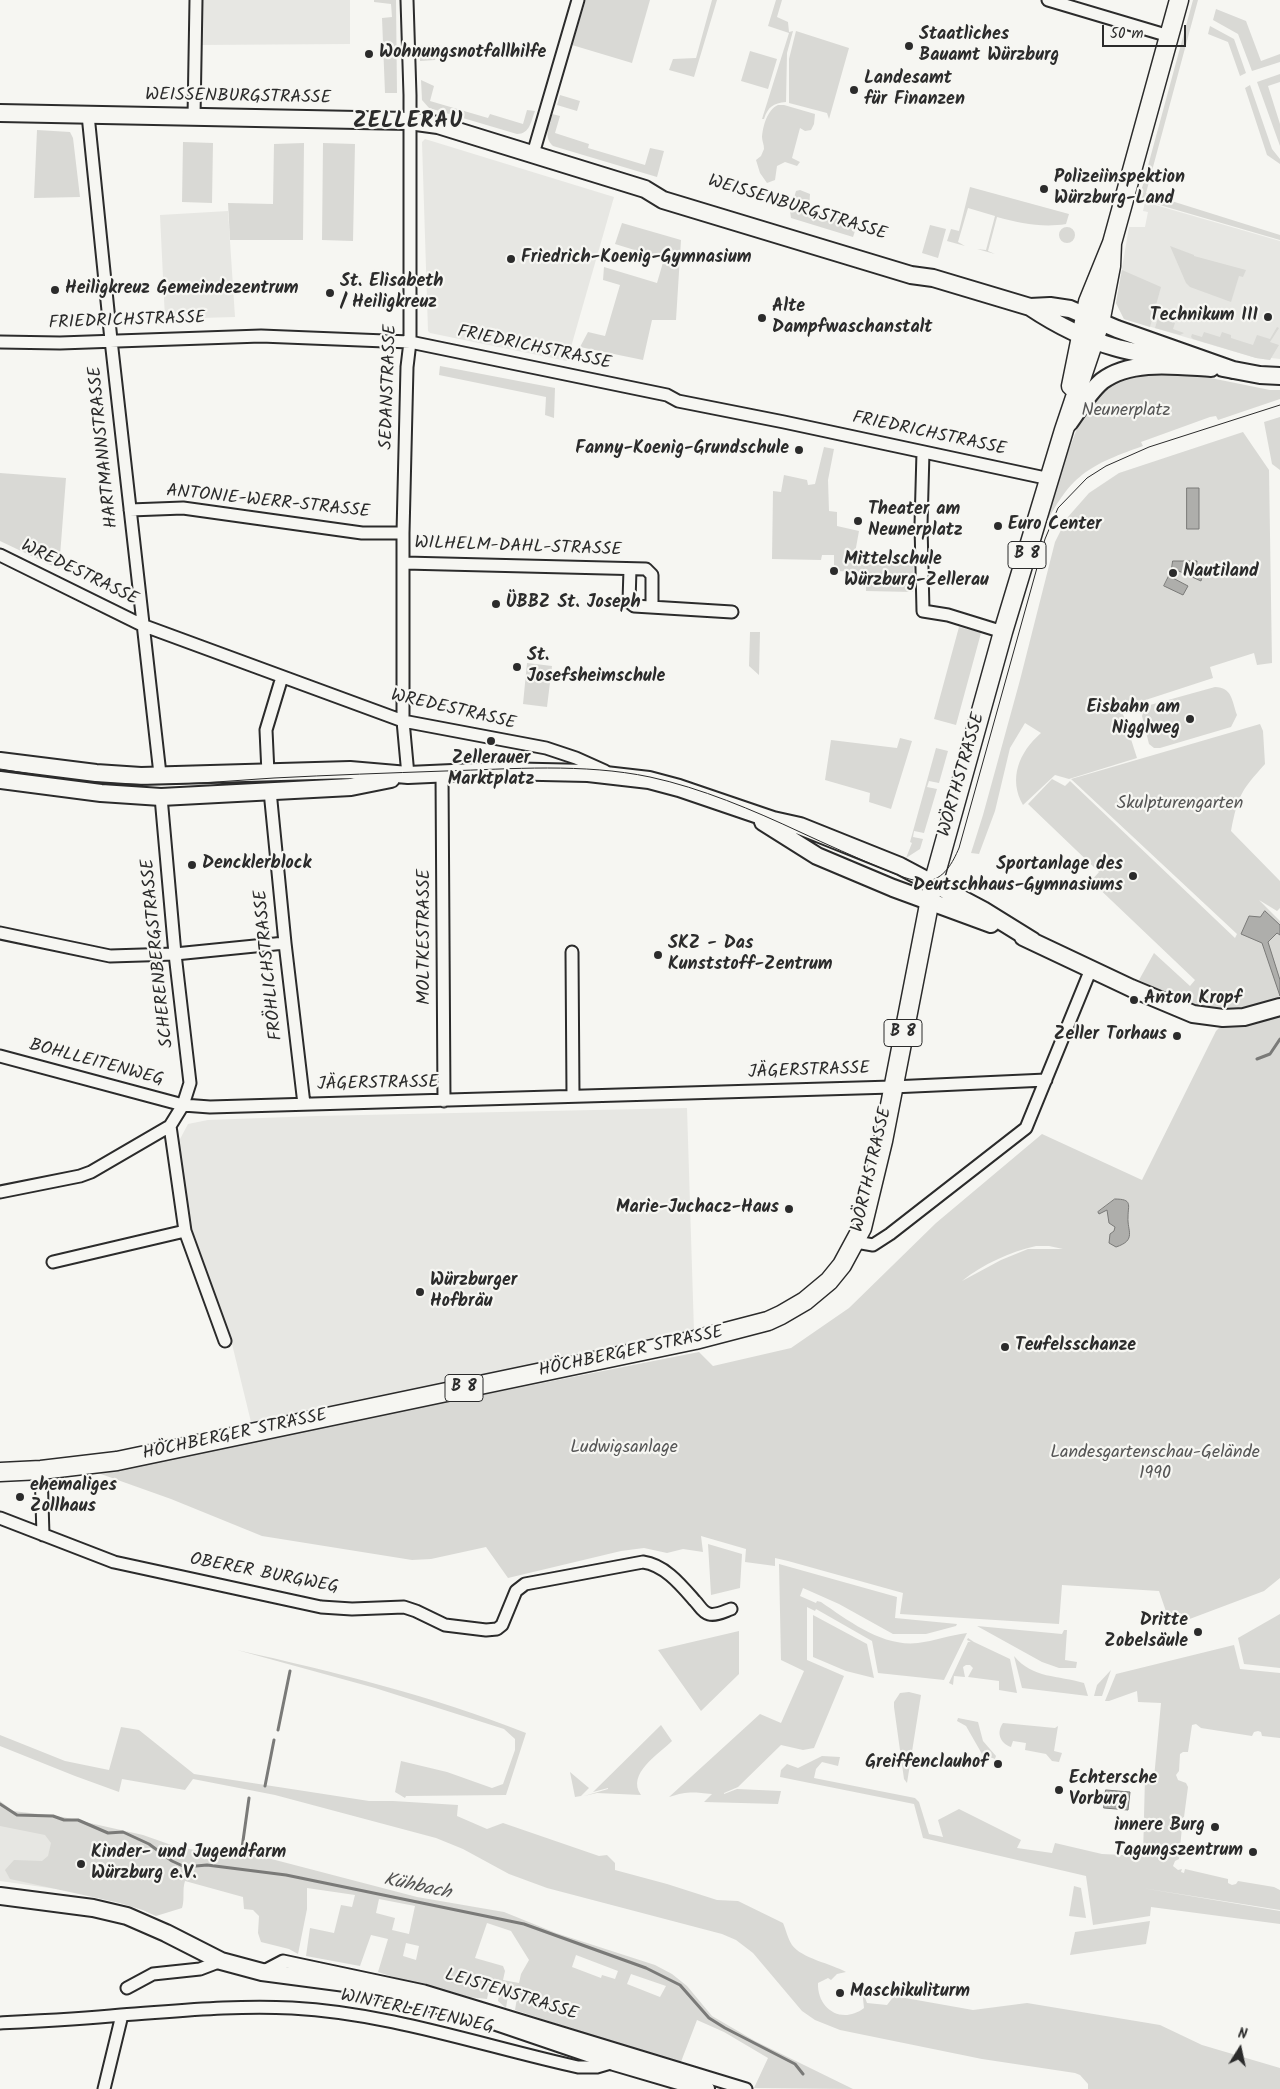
<!DOCTYPE html>
<meta charset="utf-8">
<style>
body{margin:0}
#map{position:relative;width:1280px;height:2089px;overflow:hidden;background:#f6f6f2;font-family:Kalam,sans-serif}
canvas{display:block}
.north{position:absolute;left:1215px;top:2024px;width:50px;height:50px;-webkit-text-stroke:4px #f6f6f2;paint-order:stroke;rotate:10deg;font-size:14px;font-weight:700;line-height:20px;text-align:center;color:#2b2b2b}
.north::after{content:'';display:block;margin:auto;width:18px;height:22px;background:#2b2b2b;clip-path:polygon(50% 0,100% 100%,50% 72%,0 100%)}
.scale{position:absolute;left:1102px;top:25px;width:84px;height:22px;box-sizing:border-box;border:2px solid #2b2b2b;border-top:0;padding-left:6px;font-size:15px;line-height:18px;white-space:nowrap;color:#2b2b2b;-webkit-text-stroke:4px #f6f6f2;paint-order:stroke}
</style>
<div id="map">
<canvas width="1280" height="2089"></canvas>
<div class="north">N</div>
<div class="scale">50 m</div>
</div>
<script>
const ctx = document.querySelector('canvas').getContext('2d');
ctx.lineJoin = 'round';
function fill(path, color) {
  ctx.fillStyle = color;
  ctx.fill(path, 'evenodd');
}
function strokePath(path, color, width, dash) {
  ctx.strokeStyle = color;
  ctx.lineWidth = width;
  ctx.lineCap = dash ? 'butt' : 'round';
  ctx.setLineDash(dash || []);
  ctx.stroke(path);
}
function drawText(font, color, halo, rows, align = 'center') {
  ctx.font = font + ' Kalam,sans-serif';
  ctx.lineWidth = 4.5;
  ctx.setLineDash([]);
  ctx.textBaseline = 'middle';
  ctx.strokeStyle = halo;
  ctx.fillStyle = color;
  for (const [text, x, y, turn = 0] of rows) {
    ctx.save();
    ctx.translate(x, y);
    ctx.rotate((+turn || 0) * Math.PI / 180);
    ctx.textAlign = isNaN(turn) ? turn : align;
    if (halo) ctx.strokeText(text, 0, 0);
    ctx.fillText(text, 0, 0);
    ctx.restore();
  }
}
fill(new Path2D(`
 M191,0H350V44L199,45Z
 M425,139L614,197L567,361L430,333L428,331L422,142Z
 M1145,202L1280,241V359L1271,358L1270,360L1256,358L1124,319L1116,303L1129,227H1145L1148,212L1143,211Z
 M228,211L235,317L165,319L160,215Z
 M687,1108L694,1332L251,1422L231,1340L190,1231L179,1141L188,1124L208,1120L316,1116Z
 M0,1816L167,1868L156,1916L143,1910L120,1903L70,1891L0,1881Z`), '#e7e7e3');
fill(new Path2D(`
 M374,0H396L397,93H385L382,18L392,17L391,4L374,2Z
 M586,0H650L632,63L572,45Z
 M712,0H717L694,77L669,70L673,59L696,58Z
 M776,0H782L777,17L788,22L789,32L793,31L787,53L786,102C773,103 768,107 764,119H762L789,33L768,26Z
 M1193,0H1198L1146,193L1280,235V240L1139,199Z
 M1216,9L1246,21L1261,61L1280,54V62L1252,71L1238,34L1213,20Z
 M1210,26L1234,39L1246,73L1240,76L1228,42L1208,34Z
 M796,31L849,48L829,119L827,113L789,103V59Z
 M440,45L435,60L420,61V46Z
 M750,51L777,59L768,89L741,81Z
 M1280,74V82L1268,86L1280,124V146L1257,82Z
 M421,80L434,86L430,101L488,118L490,114L523,124L527,110L535,111C531,121 530,134 517,134L429,108L422,100Z
 M1250,85L1272,149L1280,159V164L1267,155L1245,88Z
 M560,95L580,101L577,111L557,105Z
 M778,105H784L815,114L814,124L811,130L805,131L800,128L792,158L800,162L797,166L785,162L777,166L775,180L767,183L760,173L756,160L761,156L764,149C764,144 762,141 762,137C763,126 767,110 778,105Z
 M552,114L560,116L555,133L589,144L588,148L645,165L650,148L664,151L657,177L553,146C543,137 549,125 552,114Z
 M37,130L70,132L73,138L80,197L34,198Z
 M183,142L213,143L212,203L182,202Z
 M304,143L303,240H230L228,203L273,204L274,144Z
 M323,143L355,144L353,241L322,240Z
 M970,187L1069,214L1066,224C1042,228 1020,223 997,217L988,251L995,254L977,249L986,250L995,216L968,208L958,242L965,246L947,241L951,229L959,231Z
 M800,190L810,194L809,209L857,225L853,237L791,218L790,211L796,191Z
 M622,223L681,240L676,320H652L643,360L580,347L588,332L605,336L620,285L603,280L604,267L657,283L664,259L615,244Z
 M930,225L946,229L938,258L922,253Z
 M1059 235a8 8 0 1 1 16 0a8 8 0 1 1-16 0Z
 M1170,246L1194,255V256L1246,270L1243,277L1239,276L1231,302L1190,287L1186,283Z
 M1122,270L1161,287L1150,327L1124,319L1116,303Z
 M1158,318L1175,323L1173,329L1184,333L1180,335L1155,328Z
 M1277,327L1279,328L1270,342L1279,345L1270,360L1256,358L1193,339L1191,337L1192,334L1202,337L1204,332L1220,337L1222,332L1231,335V338L1253,345L1257,335L1270,339Z
 M440,366L555,388L554,418L545,415L546,397L439,375Z
 M1138,373H1186L1270,390H1280V399L1218,420L1216,416L1210,417L1141,442L1143,446C1083,467 1068,478 1040,536L1065,460L1081,418L1104,386Z
 M1280,417V470L1272,464L1264,422Z
 M1243,432L1269,470L1272,663L1257,665L1254,653L1210,667L1213,678L1121,708L1137,758L1069,779L1055,775L1023,805C1008,779 1019,752 1041,733L1025,723L1010,748L995,811L979,854L971,853L983,815L1020,680L1055,542L1067,518L1089,493L1119,473Z
 M824,447L834,449L828,480L829,511L837,512V526L859,531L855,553L914,554L913,592L866,591V572L834,571V555H822L821,560L772,559L773,491L781,492L784,475L807,480L808,485L815,484Z
 M0,473L66,478L59,569L0,541Z
 M959,627L981,633L956,725L934,719Z
 M750,632H760L759,675L749,666Z
 M527,663L552,666L547,707L523,704Z
 M1215,687C1232,687 1232,701 1237,715L1231,727L1160,748H1154L1149,744L1142,716L1144,710L1150,705Z
 M1260,724L1263,731L1265,764C1241,791 1238,795 1231,831L1280,881V908L1277,911L1259,900L1280,921V1578L1264,1591L1171,1626L1159,1591L1062,1585L1059,1624L900,1614L903,1593L788,1561L775,1558V1566L745,1562L746,1549L701,1536L703,1552L683,1549L667,1553L644,1548L621,1551L508,1578L486,1547L431,1559L412,1560L262,1536L171,1499L98,1473L244,1442L699,1352L713,1366L791,1348L849,1308L936,1223L1042,1134L1142,1180L1216,1031L1224,1023L1139,980L1154,953L1190,986L1195,980L1091,881L1099,872L1028,804L1052,779L1065,786L1070,781L1235,938L1237,934L1071,779ZM1036,1246H1049L1063,1249H1028L1001,1260L962,1281C983,1264 1010,1252 1036,1246Z
 M900,738L912,741L891,809L869,802L870,793L825,780L831,740L897,748Z
 M936,748L948,751L939,783L929,781L927,787L937,789L924,833L914,831L913,837L923,839L920,849L906,858L912,843L910,842Z
 M708,1544L742,1554L740,1588L711,1595Z
 M779,1564L897,1597L895,1618L957,1624L956,1626L926,1634H893L839,1604L803,1588L800,1596L816,1603L817,1601L821,1602C849,1621 882,1647 918,1643C934,1641 950,1635 967,1633L944,1680L878,1673L872,1641L816,1609L815,1611L807,1607V1660L844,1676L814,1748L803,1750L781,1745L738,1787L724,1793V1794L737,1789L781,1791L778,1804L704,1802L712,1794C693,1792 687,1791 669,1797L760,1714L781,1723L804,1671L781,1660Z
 M1280,1614V1668L1244,1664L1238,1638Z
 M813,1615L867,1644L874,1678L846,1671L813,1657Z
 M977,1626L1062,1634L1064,1630H1067L1065,1660L1077,1662L1076,1668H1059L1042,1662Z
 M739,1631V1674L701,1711L658,1650Z
 M968,1638L974,1642L1010,1659L1017,1693L999,1690V1681L968,1677L973,1668L970,1665H966L963,1667L965,1677L954,1676L953,1685L949,1683L968,1642H971L967,1640Z
 M1234,1645L1240,1669L1280,1673V1738L1262,1736L1261,1732L1258,1731L1254,1732L1252,1736L1201,1728L1196,1724L1192,1725L1188,1752H1183L1180,1754L1179,1771L1176,1775L1178,1780L1186,1783L1188,1787L1184,1817L1180,1819L1179,1822L1182,1827L1179,1859L1175,1861L1173,1866L1178,1870L1182,1869L1181,1872L1184,1873L1185,1869L1228,1879V1883L1232,1885L1236,1884L1238,1881L1274,1887L1280,1890V1910L1142,1888L1280,1911V1924L1151,1907L1150,1916L1093,1925L1086,1876L923,1838L914,1804L780,1777L781,1770L787,1764L798,1768L822,1756L840,1757L838,1766L822,1762L816,1769L814,1778L915,1798L919,1802L929,1834L943,1837L938,1820L959,1809L1021,1840L1017,1848L1052,1853L1055,1843L1102,1854L1143,1856L1145,1777L1154,1778L1161,1703L1138,1702L1137,1691L1109,1701H1105L1116,1674Z
 M237,1650C335,1672 433,1696 526,1733L506,1795L406,1796L405,1798L395,1792L401,1761L447,1772L492,1788L503,1784L515,1750V1739L504,1729L375,1688Z
 M1014,1656C1033,1679 1058,1675 1084,1683L1088,1696L1022,1688Z
 M1111,1670L1102,1696H1094L1097,1685Z
 M909,1692L921,1695L907,1783L904,1779L894,1707V1702L900,1693Z
 M958,1718L978,1722L983,1741L996,1756L995,1759L982,1754L966,1726L957,1721Z
 M1003,1723L1055,1728L1058,1726L1054,1751L1062,1753L1059,1762L1052,1761L1046,1754L1025,1750L1026,1743L1013,1741L1011,1747C1000,1743 996,1733 1003,1723Z
 M661,1725L672,1741C659,1754 626,1774 641,1795L597,1793L584,1796L608,1789V1788L593,1792Z
 M121,1727L139,1730L194,1774L369,1801H393L458,1805L457,1816L487,1829L503,1823L599,1856L607,1855L615,1863V1870L667,1884L717,1900L738,1901L783,1923C786,1930 788,1939 792,1945C801,1958 832,1964 846,1972L837,1974L831,1980L828,1978L818,1983C817,2009 842,2025 864,2008L862,1989L867,2003L887,2005L894,1996L973,2010L1027,2003L1160,2025L1202,2045L1280,2068V2089H1088V2084L1080,2075L1075,2073L982,2059L840,2030L815,2020L802,2011L753,1953L736,1940L722,1934L547,1888L509,1874L463,1849L436,1838L275,1795L193,1779L185,1790L122,1779L119,1792L75,1776L0,1746V1735L65,1761L109,1770Z
 M570,1772L589,1788L581,1796L575,1797Z
 M0,1801L13,1811L63,1817L143,1835L177,1847L213,1853L260,1856L417,1897L504,1912L556,1933L655,1965L672,1974L687,1986L712,2016L755,2041L853,2089L754,2088L768,2058L724,2032L697,2020L679,2067L635,2050L515,2010L517,1998L508,1996L506,2008L498,2001L500,1991L489,1989L487,1999C449,1996 413,1983 378,1972L388,1939L371,1935L360,1966L306,1956L310,1928L334,1933L341,1905L352,1907L355,1895L307,1888V1909L298,1954L289,1949L261,1942L258,1933L259,1916L253,1910L244,1909L243,1897L185,1881C182,1890 185,1899 182,1908L156,1916L143,1910L120,1903L10,1879L5,1870L14,1860L42,1861L48,1856L51,1843L45,1835L0,1826ZM379,1899L415,1906L409,1934L392,1930L395,1918L376,1913ZM487,1923L511,1931L529,1960L521,1974L519,1983L503,1980L505,1971L503,1966L475,1958ZM406,1943L419,1946L416,1960L403,1956ZM576,1955L618,1971L615,1979L602,1975L601,1978L572,1967ZM631,1974L666,1986L660,1997L627,1984Z
 M1074,1886L1081,1888L1086,1918L1069,1916Z
 M1150,1921L1146,1944L1070,1955L1075,1932Z`), '#d9d9d5');
const water = new Path2D(`
 M1187,488H1199V529H1187Z
 M1173,561H1197L1196,574L1202,577L1201,581L1172,568Z
 M1169,576L1188,586L1183,595L1164,586Z
 M1265,911L1280,925V935L1277,933L1268,942L1280,980V996L1262,943L1241,934L1249,916L1260,917Z
 M1115,1199C1133,1199 1128,1205 1128,1217C1127,1231 1137,1240 1116,1247L1109,1243L1110,1234L1114,1231L1115,1227L1109,1223L1107,1210L1099,1214L1098,1212Z
 M1106,1790L1130,1792L1128,1810L1104,1808Z`);
fill(water, '#aeaeab');
strokePath(water, '#7a7a78', 1);
strokePath(new Path2D(`
 M1257,1059L1270,1054L1280,1039
 M278,1730L290,1671
 M265,1786L274,1740
 M0,1804L17,1815L53,1816L64,1820H78L108,1833L123,1832L149,1844L172,1861L185,1867L207,1865L286,1875L524,1924L646,1968L680,1985L709,2018L725,2028L795,2064L803,2074
 M242,1848L249,1798`), '#7a7a78', 3);
const street = new Path2D(`
 M407,0L410,95V342L407,367L403,533V721L408,775
 M1048,0L1169,36
 M88,115L111,340L160,774
 M194,117L196,0
 M533,154L578,0
 M0,342L60,343L261,336L410,342L667,395L678,401L784,422L1050,479
 M923,452L921,525L923,611L948,615L1003,632
 M130,510L183,508L362,533H403
 M0,555L142,625L403,721L546,748L576,758L605,771
 M405,563L646,569L652,575V606
 M630,569L629,602L634,606L732,612
 M268,773L266,730L282,677
 M442,773L444,1101
 M270,791L285,943L304,1104
 M0,933L110,956L175,954L285,943
 M572,952L573,1096
 M0,1056L183,1105L210,1107L892,1087L1046,1080
 M170,1126L185,1231L225,1341
 M0,1192L80,1176L91,1172L170,1126L183,1105L190,1083L175,954L161,797
 M856,1242L873,1245L890,1234L1026,1128L1091,969
 M53,1262L185,1231
 M41,1470L43,1535
 M0,1518L114,1562L321,1607L352,1609L404,1607L416,1611L445,1625L486,1630L497,1629L502,1625L516,1591L525,1584L643,1562C665,1565 681,1585 695,1601C700,1606 702,1612 709,1614C716,1616 725,1611 731,1609
 M262,1972L283,1961L424,1991L746,2089
 M127,1988L153,1974L200,1969L221,1961
 M0,2023C40,2021 81,2019 121,2015C179,2011 234,2005 292,2008C389,2013 483,2046 578,2067H597L614,2062
 M104,2089L122,2015`);
const secondary = new Path2D(`
 M0,113L409,121L438,125L645,189L663,200L911,275L933,278L1030,307L1050,306L1070,309L1117,329L1233,370
 M1030,307C1054,323 1085,339 1114,347C1135,353 1157,356 1179,360
 M1223,368L1260,375L1280,376
 M1069,423C1079,409 1089,392 1102,381C1131,359 1178,366 1211,368
 M0,761L96,773L141,776L350,770L408,775L497,771L588,773L649,780L679,788L773,820L800,826L900,866L983,910L1033,941
 M0,780L101,793L161,797L351,787L391,779
 M763,822L817,856L893,888L991,924
 M1023,937L1131,988L1193,1014L1223,1018L1244,1017L1280,1007
 M0,1896L93,1908L127,1916L166,1933L221,1961L262,1972L353,1984L470,2013L614,2062L706,2089`);
const primary = new Path2D(`
 M1071,386L1088,302L1112,243L1179,0
 M0,1472L41,1470L117,1461L695,1340L768,1321L781,1315L805,1301L829,1281L842,1265L862,1228L883,1141L933,884L1003,632L1064,430L1100,323L1111,266L1112,243`);
strokePath(street, '#2b2b2b', 15);
strokePath(secondary, '#2b2b2b', 20);
strokePath(primary, '#2b2b2b', 21);
strokePath(street, '#f6f6f2', 11);
strokePath(secondary, '#f6f6f2', 16);
strokePath(primary, '#f6f6f2', 18);
strokePath(new Path2D(`
 M0,769C43,776 86,783 129,784C178,786 226,781 274,778C331,775 388,773 445,771C512,769 583,763 650,777C701,788 753,810 800,832C828,845 855,857 883,869C896,874 911,882 926,881C944,880 953,862 959,848L1045,539L1058,508L1087,478L1106,466L1149,447L1280,405`), '#2b2b2b', 1);
for (const [x, y, r, color] of [
 [909,46,5,"#2b2b2b"],
 [369,54,5,"#2b2b2b"],
 [854,90,5,"#2b2b2b"],
 [1044,189,5,"#2b2b2b"],
 [511,259,5,"#2b2b2b"],
 [55,290,5,"#2b2b2b"],
 [330,293,5,"#2b2b2b"],
 [1268,317,5,"#2b2b2b"],
 [762,318,5,"#2b2b2b"],
 [799,450,5,"#2b2b2b"],
 [858,521,5,"#2b2b2b"],
 [998,526,5,"#2b2b2b"],
 [834,571,5,"#2b2b2b"],
 [1173,573,5,"#2b2b2b"],
 [496,604,5,"#2b2b2b"],
 [517,667,5,"#2b2b2b"],
 [1190,719,5,"#2b2b2b"],
 [491,741,5,"#2b2b2b"],
 [192,865,5,"#2b2b2b"],
 [1133,876,5,"#2b2b2b"],
 [658,955,5,"#2b2b2b"],
 [1134,1000,5,"#2b2b2b"],
 [1177,1036,5,"#2b2b2b"],
 [789,1209,5,"#2b2b2b"],
 [420,1292,5,"#2b2b2b"],
 [1005,1347,5,"#2b2b2b"],
 [20,1497,5,"#2b2b2b"],
 [1198,1632,5,"#2b2b2b"],
 [998,1764,5,"#2b2b2b"],
 [1059,1790,5,"#2b2b2b"],
 [1215,1827,5,"#2b2b2b"],
 [1253,1852,5,"#2b2b2b"],
 [81,1864,5,"#2b2b2b"],
 [840,1993,5,"#2b2b2b"]
]) {
  const dot = new Path2D();
  dot.arc(x, y, r, 0, 2 * Math.PI);
  ctx.fillStyle = color;
  ctx.fill(dot);
  strokePath(dot, '#f6f6f2', 2);
}
for (const [x, y, w] of [
 [1027,555,38],
 [903,1033,38],
 [464,1388,38]
]) {
  const box = new Path2D();
  box.roundRect(x - w / 2, y - 13.5, w, 27, 4);
  ctx.fillStyle = '#f6f6f2';
  ctx.fill(box);
  strokePath(box, '#2b2b2b', 1);
}
drawText('bold 16px', '#2b2b2b', null, [
 ["B 8",1027,555],
 ["B 8",903,1033],
 ["B 8",464,1388]
]);
drawText('bold 18px', '#2b2b2b', '#f6f6f2', [
 ["Staatliches",919,36],
 ["Bauamt Würzburg",919,57],
 ["Wohnungsnotfallhilfe",379,54],
 ["Landesamt",864,80],
 ["für Finanzen",864,101],
 ["Polizeiinspektion",1054,179],
 ["Würzburg-Land",1054,200],
 ["Friedrich-Koenig-Gymnasium",521,259],
 ["St. Elisabeth",340,283],
 ["/ Heiligkreuz",340,304],
 ["Heiligkreuz Gemeindezentrum",65,290],
 ["Alte",772,308],
 ["Dampfwaschanstalt",772,329],
 ["Technikum III",1258,317,"right"],
 ["Fanny-Koenig-Grundschule",789,450,"right"],
 ["Theater am",868,511],
 ["Neunerplatz",868,532],
 ["Euro Center",1008,526],
 ["Mittelschule",844,561],
 ["Würzburg-Zellerau",844,582],
 ["Nautiland",1183,573],
 ["ÜBBZ St. Joseph",506,604],
 ["St.",527,657],
 ["Josefsheimschule",527,678],
 ["Eisbahn am",1180,709,"right"],
 ["Nigglweg",1180,730,"right"],
 ["Zellerauer",491,760,"center"],
 ["Marktplatz",491,781,"center"],
 ["Dencklerblock",202,865],
 ["Sportanlage des",1123,866,"right"],
 ["Deutschhaus-Gymnasiums",1123,887,"right"],
 ["SKZ - Das",668,945],
 ["Kunststoff-Zentrum",668,966],
 ["Anton Kropf",1144,1000],
 ["Zeller Torhaus",1167,1036,"right"],
 ["Marie-Juchacz-Haus",779,1209,"right"],
 ["Würzburger",430,1282],
 ["Hofbräu",430,1303],
 ["Teufelsschanze",1015,1347],
 ["ehemaliges",30,1487],
 ["Zollhaus",30,1508],
 ["Dritte",1188,1622,"right"],
 ["Zobelsäule",1188,1643,"right"],
 ["Greiffenclauhof",988,1764,"right"],
 ["Echtersche",1069,1780],
 ["Vorburg",1069,1801],
 ["innere Burg",1205,1827,"right"],
 ["Tagungszentrum",1243,1852,"right"],
 ["Kinder- und Jugendfarm",91,1854],
 ["Würzburg e.V.",91,1875],
 ["Maschikuliturm",850,1993]
], 'left');
drawText('18px', '#2b2b2b', '#f6f6f2', [
 ["WEISSENBURGSTRASSE",238,98,1],
 ["WEISSENBURGSTRASSE",797,209,17],
 ["FRIEDRICHSTRASSE",127,322,-2],
 ["FRIEDRICHSTRASSE",534,349,12],
 ["SEDANSTRASSE",390,387,-88],
 ["FRIEDRICHSTRASSE",929,435,12],
 ["HARTMANNSTRASSE",105,447,-96],
 ["ANTONIE-WERR-STRASSE",268,503,6],
 ["WILHELM-DAHL-STRASSE",518,548,2],
 ["WREDESTRASSE",79,574,26],
 ["WREDESTRASSE",453,711,13],
 ["WÖRTHSTRASSE",963,775,-74],
 ["MOLTKESTRASSE",426,937,-90],
 ["SCHERENBERGSTRASSE",159,953,-96],
 ["FRÖHLICHSTRASSE",270,965,-96],
 ["BOHLLEITENWEG",96,1064,15],
 ["JÄGERSTRASSE",809,1072,-2],
 ["JÄGERSTRASSE",378,1085,-1],
 ["WÖRTHSTRASSE",873,1170,-77],
 ["HÖCHBERGER STRASSE",631,1353,-12],
 ["HÖCHBERGER STRASSE",235,1436,-12],
 ["OBERER BURGWEG",264,1575,11],
 ["LEISTENSTRASSE",511,1996,17],
 ["WINTERLEITENWEG",417,2013,12]
]);
drawText('18px', '#565656', '#f6f6f2', [
 ["Neunerplatz",1126,412],
 ["Skulpturengarten",1180,805],
 ["Ludwigsanlage",624,1449],
 ["Landesgartenschau-Gelände",1155,1454],
 ["1990",1155,1475]
]);
drawText('italic 19px', '#525251', '#f6f6f2', [
 ["Kühbach",417,1888,12]
]);
ctx.letterSpacing = '1px';
drawText('bold 22px', '#2b2b2b', '#f6f6f2', [
 ["ZELLERAU",408,123]
]);
ctx.letterSpacing = '0px';
</script>
